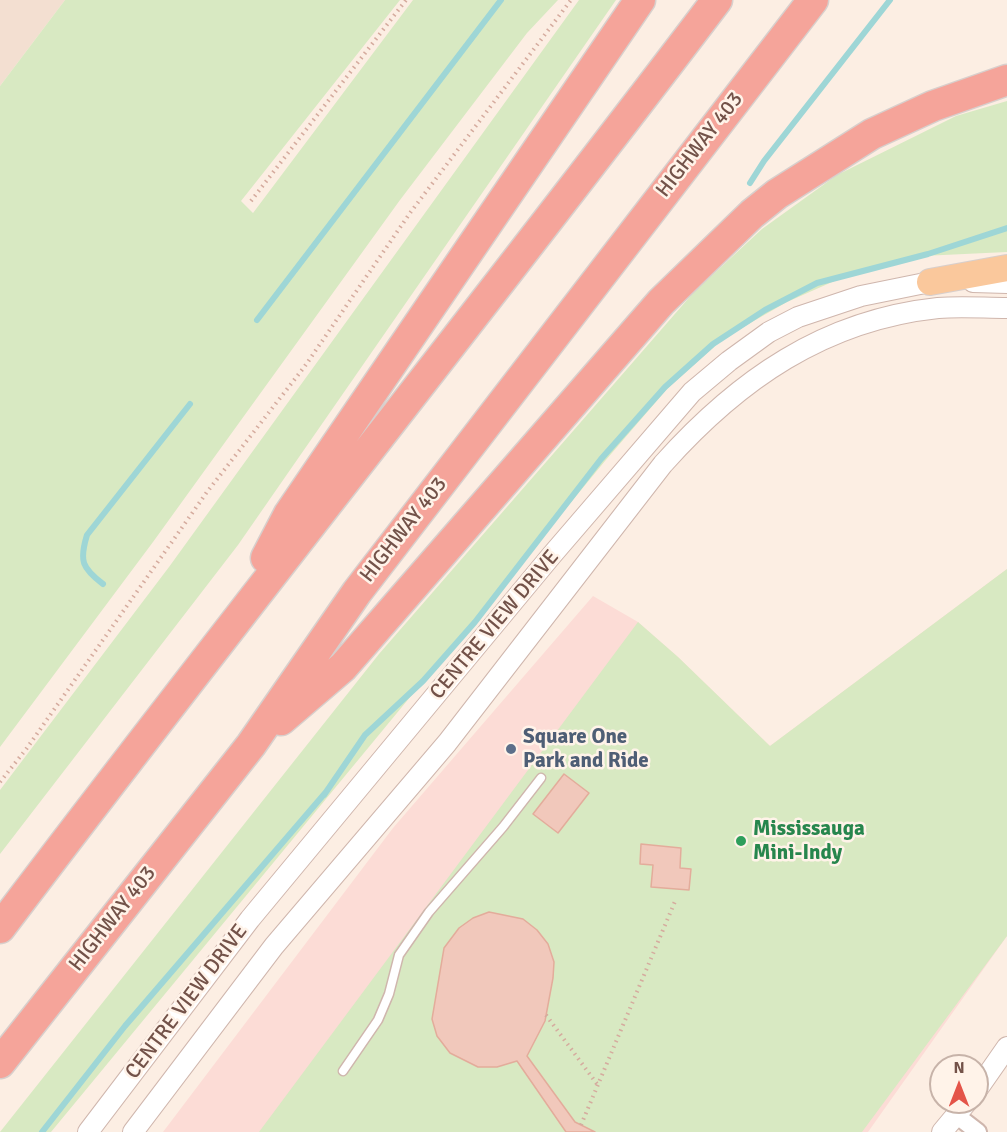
<!DOCTYPE html>
<style>
body{margin:0}
#map{position:relative;width:1007px;height:1132px;overflow:hidden;background:#fceee3;font-family:Signika,sans-serif}
canvas{display:block}
.north{position:absolute;left:929px;top:1054px;width:60px;height:60px;box-sizing:border-box;background:#fff3e9;border:2px solid #c7b3a9;border-radius:50%;rotate:0deg;font-size:16px;font-weight:700;line-height:24px;text-align:center;color:#735249}
.north::after{content:'';display:block;margin:auto;width:21px;height:27px;background:#e45449;clip-path:polygon(50% 0,100% 100%,50% 72%,0 100%)}
</style>
<div id="map">
<canvas width="1007" height="1132"></canvas>
<div class="north">N</div>
</div>
<script>
const ctx = document.querySelector('canvas').getContext('2d');
ctx.lineJoin = 'round';
function fill(path, color) {
  ctx.fillStyle = color;
  ctx.fill(path, 'evenodd');
}
function strokePath(path, color, width, dash) {
  ctx.strokeStyle = color;
  ctx.lineWidth = width;
  ctx.lineCap = dash ? 'butt' : 'round';
  ctx.setLineDash(dash || []);
  ctx.stroke(path);
}
function drawText(font, color, halo, rows, align = 'center') {
  ctx.font = font + ' Signika,sans-serif';
  ctx.lineWidth = 5;
  ctx.setLineDash([]);
  ctx.textBaseline = 'middle';
  ctx.strokeStyle = halo;
  ctx.fillStyle = color;
  for (const [text, x, y, turn = 0] of rows) {
    ctx.save();
    ctx.translate(x, y);
    ctx.rotate((+turn || 0) * Math.PI / 180);
    ctx.textAlign = isNaN(turn) ? turn : align;
    if (halo) ctx.strokeText(text, 0, 0);
    ctx.fillText(text, 0, 0);
    ctx.restore();
  }
}
fill(new Path2D(`
 M0,0H65L0,86Z`), '#f3dfd1');
fill(new Path2D(`
 M1007,569V936L868,1132H163L393,828L593,596L638,622L678,657L770,746Z`), '#fcdcd6');
fill(new Path2D(`
 M65,0H400L241,201L253,213L413,0H558L527,33L400,200L153,542L0,747V86Z
 M579,0H616L238,545L0,854V790L169,567Z
 M1007,101V252L922,256L857,271L787,302L724,338L667,389L605,461L51,1132H0L379,654L694,292L762,229L837,175L956,116Z
 M1007,569V936L862,1132H259L638,622L678,657L770,746Z`), '#d8e9c2');
strokePath(new Path2D(`
 M750,183L764,161L890,0
 M257,320L501,0
 M103,584C82,568 79,561 87,535L190,404
 M324,795L365,735L423,681L475,622L601,459L665,387L713,344L765,310L817,283L928,254L1007,228
 M42,1132L125,1026L326,792`), '#9ed6d6', 6);
const building = new Path2D(`
 M564,774L589,793L558,833L533,814Z
 M641,844L681,848L680,868L691,869L689,890L651,887L653,865L640,864Z
 M489,912L523,919L537,930L548,944L554,962L553,978L545,1021L527,1056L575,1122L595,1132H566L517,1061L497,1067H478L450,1053L437,1036L432,1019L444,948L459,928L473,918Z`);
fill(building, '#f1c8bb');
strokePath(building, '#e3ac9b', 1.5);
const service = new Path2D(`
 M343,1071L378,1020L389,994L399,955L429,912L503,827L541,778`);
const minor = new Path2D(`
 M956,1115L978,1132`);
const tertiary = new Path2D(`
 M973,282L1007,283
 M977,1090L1007,1047
 M88,1132L250,919L551,556L692,392L729,361L769,332L798,317L861,296L930,282H943
 M133,1132L274,946L447,743L663,464C738,380 824,320 938,308C961,306 984,308 1007,308
 M942,1132L967,1102`);
const primary = new Path2D(`
 M930,282L1007,268`);
const motorway = new Path2D(`
 M266,558L289,514L640,0
 M281,720L343,667L661,302L752,214L777,194L872,134L933,106L1007,80
 M0,928C236,616 481,311 717,0
 M0,1063L251,745L357,592L813,0`);
strokePath(service, '#cfb6ad', 11);
strokePath(minor, '#cfb6ad', 20);
strokePath(tertiary, '#cfb6ad', 22);
strokePath(primary, '#d8cfcc', 28);
strokePath(motorway, '#d8cfcc', 33);
strokePath(new Path2D(`
 M251,201L406,0
 M0,782L27,748L207,492L305,366L410,213L571,0
 M546,1015L597,1084
 M581,1125L676,899`), '#d5ab9e', 4, [1.5, 4.5]);
strokePath(service, '#fff', 8);
strokePath(minor, '#fff', 16);
strokePath(tertiary, '#fff', 20);
strokePath(primary, '#fac89c', 26);
strokePath(motorway, '#f5a49a', 30);
for (const [x, y, r, color] of [
 [511,749,6,"#5c6f8a"],
 [741,841,6,"#2e9e5b"]
]) {
  const dot = new Path2D();
  dot.arc(x, y, r, 0, 2 * Math.PI);
  ctx.fillStyle = color;
  ctx.fill(dot);
  strokePath(dot, '#fff3e9', 2);
}
drawText('21px', '#735249', '#fff3e9', [
 ["HIGHWAY 403",700,145,-52],
 ["HIGHWAY 403",404,530,-52],
 ["CENTRE VIEW DRIVE",495,625,-50],
 ["HIGHWAY 403",113,919,-52],
 ["CENTRE VIEW DRIVE",187,1002,-53]
]);
drawText('bold 21px', '#4e5e75', '#fff3e9', [
 ["Square One",523,737],
 ["Park and Ride",523,761]
], 'left');
drawText('bold 21px', '#27864d', '#fff3e9', [
 ["Mississauga",753,829],
 ["Mini-Indy",753,853]
], 'left');
</script>
